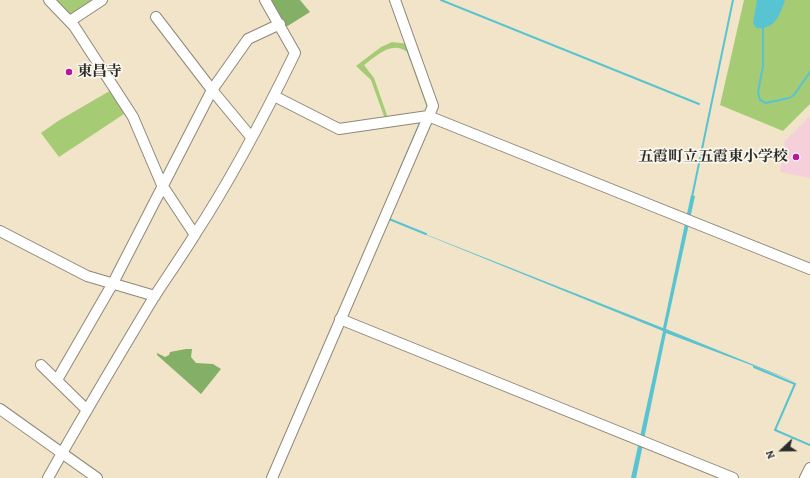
<!DOCTYPE html>
<meta charset="utf-8">
<style>
body{margin:0}
#map{position:relative;width:810px;height:478px;overflow:hidden;background:#f1e4c8;font-family:Alegreya,serif}
canvas{display:block}
.north{position:absolute;left:762px;top:430px;width:40px;height:40px;-webkit-text-stroke:3px #fbf7ec;paint-order:stroke;rotate:248deg;font-size:11px;font-weight:700;line-height:16px;text-align:center;color:#2b2b2b}
.north::after{content:'';display:block;margin:auto;width:14px;height:18px;background:#2b2b2b;clip-path:polygon(50% 0,100% 100%,50% 72%,0 100%)}
</style>
<div id="map">
<canvas width="810" height="478"></canvas>
<div class="north">N</div>
</div>
<script>
const ctx = document.querySelector('canvas').getContext('2d');
ctx.lineJoin = 'round';
function fill(path, color) {
  ctx.fillStyle = color;
  ctx.fill(path, 'evenodd');
}
function strokePath(path, color, width, dash) {
  ctx.strokeStyle = color;
  ctx.lineWidth = width;
  ctx.lineCap = dash ? 'butt' : 'round';
  ctx.setLineDash(dash || []);
  ctx.stroke(path);
}
function drawText(font, color, halo, rows, align = 'center') {
  ctx.font = font + ' Alegreya,"Noto Serif JP",serif';
  ctx.lineWidth = 3.5;
  ctx.setLineDash([]);
  ctx.textBaseline = 'middle';
  ctx.strokeStyle = halo;
  ctx.fillStyle = color;
  for (const [text, x, y, turn = 0] of rows) {
    ctx.save();
    ctx.translate(x, y);
    ctx.rotate((+turn || 0) * Math.PI / 180);
    ctx.textAlign = isNaN(turn) ? turn : align;
    if (halo) ctx.strokeText(text, 0, 0);
    ctx.fillText(text, 0, 0);
    ctx.restore();
  }
}
fill(new Path2D(`
 M810,116V178L780,172L785,141Z`), '#f5cfd9');
fill(new Path2D(`
 M55,0H97L72,17Z
 M744,0H810V104L783,131L720,105Z
 M392,42L409,44L430,104L426,111V105L407,52C392,40 376,56 364,65L374,78L388,118L385,119L371,80L356,66L381,47Z
 M113,89L126,111L124,114L59,157L41,133L58,121Z`), '#a5cb75');
fill(new Path2D(`
 M269,0H300L310,12L286,27Z
 M186,349H192L191,357L196,363L213,364L221,369L201,394L157,355V353L165,357L169,355L170,352Z`), '#84af66');
fill(new Path2D(`
 M757,0H785C780,15 775,30 756,28L753,23Z
 M691,195L695,196L666,329L796,382L666,333L636,478H631L663,331L387,219L663,328Z`), '#58c4d1');
strokePath(new Path2D(`
 M441,0L699,104
 M763,28V66L758,92L760,100L766,103L789,98L794,95L810,72
 M406,46L411,60
 M399,172L420,123
 M692,197L733,0
 M390,217L389,219L426,234
 M754,367L795,384L775,430L810,445`), '#58c4d1', 2);
const minor = new Path2D(`
 M49,0L74,26L133,117L162,185L195,235
 M156,17L212,90L251,137
 M70,21L102,0
 M274,96L339,129L428,116L810,269
 M0,231L87,276L155,296
 M340,319L733,478
 M41,365L87,410
 M57,380L113,283L212,90L248,39L280,24
 M0,409L97,478
 M48,478C82,417 118,357 154,297C167,277 181,257 194,236C232,178 265,115 295,53L265,0
 M272,478L433,106L395,0
 M805,478L810,468`);
strokePath(minor, '#8e887a', 12);
strokePath(minor, '#fff', 10);
for (const [x, y, r, color] of [
 [69,72,4,"#b5179e"],
 [796,157,4,"#b5179e"]
]) {
  const dot = new Path2D();
  dot.arc(x, y, r, 0, 2 * Math.PI);
  ctx.fillStyle = color;
  ctx.fill(dot);
  strokePath(dot, '#fbf7ec', 1.5);
}
drawText('bold 15px', '#2b2b2b', '#fbf7ec', [
 ["東昌寺",77,72],
 ["五霞町立五霞東小学校",788,157,"right"]
], 'left');
</script>
